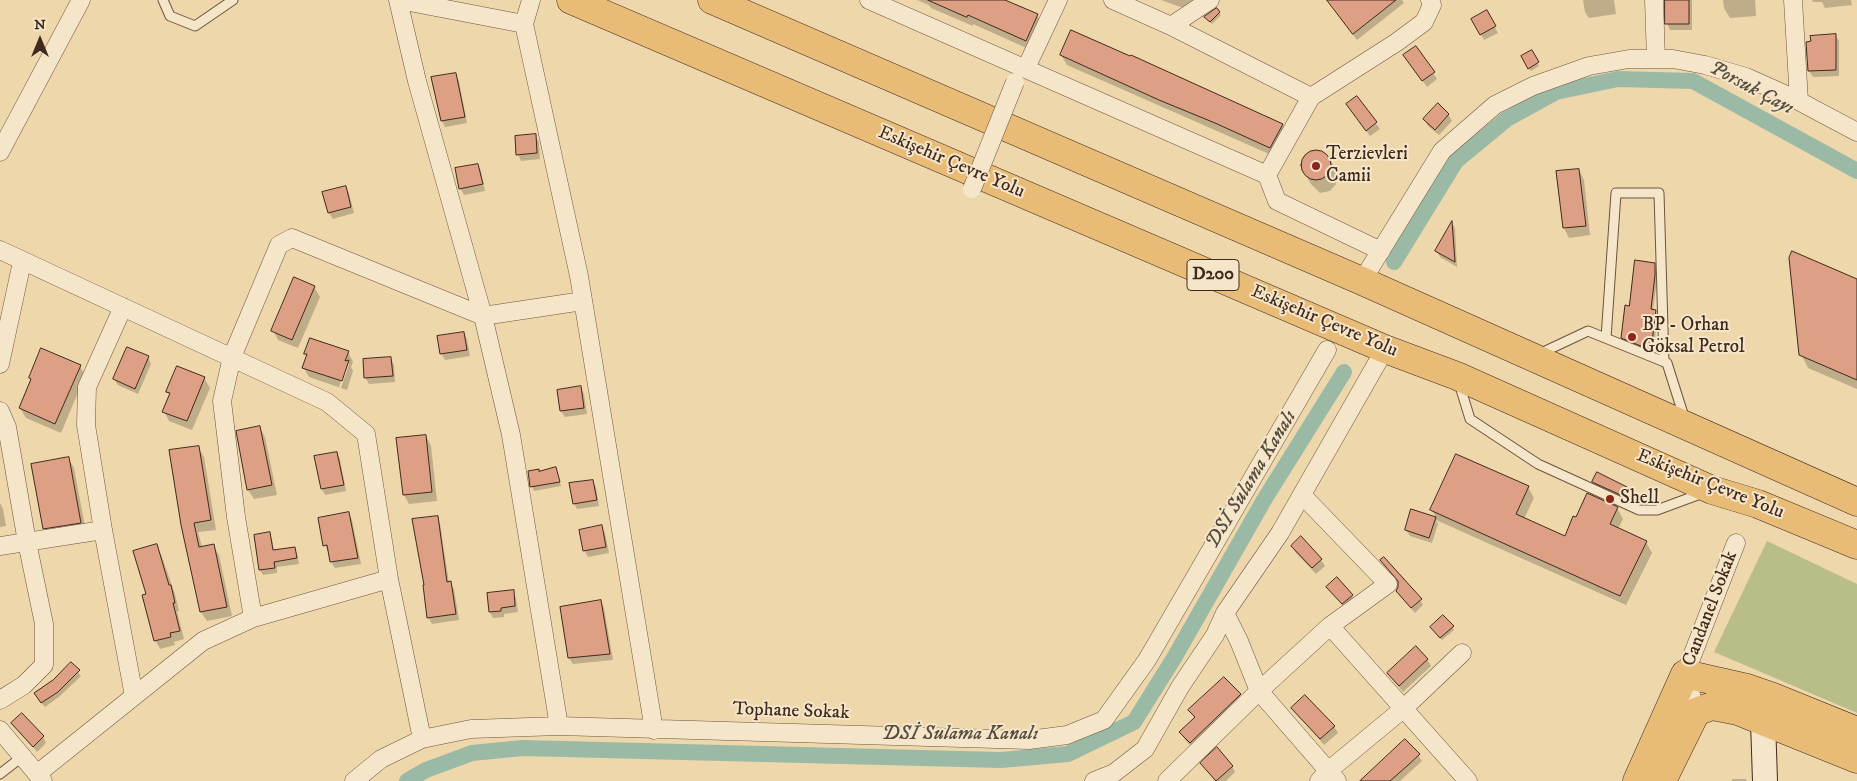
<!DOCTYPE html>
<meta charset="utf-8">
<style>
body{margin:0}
#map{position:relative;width:1857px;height:781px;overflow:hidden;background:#efd7ac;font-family:"IM FELL DW Pica",serif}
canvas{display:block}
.north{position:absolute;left:15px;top:15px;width:50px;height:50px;-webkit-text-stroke:4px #f5e5c9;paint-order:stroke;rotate:0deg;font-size:14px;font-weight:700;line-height:20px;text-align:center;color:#40291d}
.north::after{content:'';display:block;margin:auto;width:18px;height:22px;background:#40291d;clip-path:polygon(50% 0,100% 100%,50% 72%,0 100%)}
</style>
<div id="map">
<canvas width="1857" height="781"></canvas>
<div class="north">N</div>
</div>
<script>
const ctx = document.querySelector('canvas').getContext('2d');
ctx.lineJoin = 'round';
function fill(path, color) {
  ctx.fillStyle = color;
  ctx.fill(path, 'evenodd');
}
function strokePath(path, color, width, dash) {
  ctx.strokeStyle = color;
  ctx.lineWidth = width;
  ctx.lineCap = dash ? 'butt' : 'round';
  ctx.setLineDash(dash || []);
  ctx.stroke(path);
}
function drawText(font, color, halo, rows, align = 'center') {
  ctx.font = font + ' "IM FELL DW Pica",serif';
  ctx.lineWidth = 4;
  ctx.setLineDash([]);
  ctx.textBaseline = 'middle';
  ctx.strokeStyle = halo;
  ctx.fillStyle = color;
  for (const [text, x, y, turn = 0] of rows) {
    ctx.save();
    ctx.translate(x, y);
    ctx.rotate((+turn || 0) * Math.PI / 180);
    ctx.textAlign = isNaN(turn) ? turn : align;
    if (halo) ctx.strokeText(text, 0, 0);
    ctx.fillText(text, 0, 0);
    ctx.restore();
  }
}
fill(new Path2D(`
 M1767,541L1857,584V713L1714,652Z`), '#b9be89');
fill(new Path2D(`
 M917,0H1001L1037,15L1042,25L1031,50L973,24V26L931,8L929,5Z
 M1161,0H1196L1192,11Z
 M1338,0H1402L1404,3L1357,40L1335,11Z
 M1583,0H1614L1616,14L1589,18L1585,12Z
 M1666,0H1692V30H1670L1667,23Z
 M1723,0H1755L1756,16L1730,18L1724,8Z
 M1812,0H1851L1852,5L1825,8L1822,2H1813Z
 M1216,10L1221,15L1212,24L1207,19Z
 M1487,12L1498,33L1484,40L1473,19Z
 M1072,32L1283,125L1288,135L1276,157L1067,65L1061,55Z
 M1835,35L1839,41V76L1813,77L1809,71L1808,43Z
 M1416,48L1437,79L1427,87L1409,61Z
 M1531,52L1539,66L1531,71L1522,57Z
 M455,75L459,81L467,123L445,127L442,121Z
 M1357,97L1380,129L1370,136L1351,110Z
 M1448,114L1452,121L1439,135L1428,126L1425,120Z
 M535,136L539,142L540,159L521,161L518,154Z
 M1322,151L1330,159L1337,172L1336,184L1330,191L1320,193L1311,184L1303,171L1302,162L1310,152Z
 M478,165L481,171L485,191L464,195L460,188Z
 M1579,170L1584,180L1590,235L1569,238L1564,228L1558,172Z
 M345,187L349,193L354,213L333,219L329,213L324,192Z
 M1452,223L1455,228L1457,267L1440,257L1437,251Z
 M1654,264L1656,268L1657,280L1653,310L1658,315L1653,353L1624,341L1622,337L1631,307Z
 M1857,281V389L1808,368L1801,354Z
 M314,287L320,297L298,348L278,340L273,330Z
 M464,333L467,339L470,356L445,360L441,353Z
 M348,352L353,362L351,367L353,371L347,390L309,377L304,368L307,356L306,353ZM347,362L349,364L341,388L339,387Z
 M148,357L151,364L138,394L118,385L114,379Z
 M391,359L394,365L395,382L369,384L365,377Z
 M80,366L85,376L61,433L26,418L20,408L32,381L30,378Z
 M204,378L210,388L192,430L169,421L164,411L170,396L168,392Z
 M581,388L584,394L587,414L565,417L561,411Z
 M260,428L265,437L277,495L254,499L248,490Z
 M426,436L431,446L437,501L409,504L404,495Z
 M198,447L204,457L216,530L198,532L202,547L213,545L219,555L232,616L207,621L201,612L182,525Z
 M337,453L340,459L346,491L325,495L322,489L316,457Z
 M68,458L74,468L86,532L50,538L44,528Z
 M555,469L561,486L534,491L532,486L539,473Z
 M593,481L596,487L599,506L577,509L574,503Z
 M1594,482L1626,488L1628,490L1624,498L1595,485Z
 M1528,487L1534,498L1524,519L1566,538L1617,508L1623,519L1618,529L1646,542L1652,553L1626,605L1436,520L1438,524L1432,543L1410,536L1406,530L1412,511L1436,518L1432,510Z
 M0,503L3,509L6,526L0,527Z
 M349,514L352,520L361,564L335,568L331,562L330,551L328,552L325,545Z
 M437,517L440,523L449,583L450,582L454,589L459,620L432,624L429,618L424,586Z
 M602,527L605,533L609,553L588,557L584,550Z
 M269,533L272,539L274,551L294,548L297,553L299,564L277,567V573L263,575L260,570Z
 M156,545L161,554L175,594L179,611H177L184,639L174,642L175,645L160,649L155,640L148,595Z
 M1292,546L1321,560L1325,566L1316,574L1296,553Z
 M1382,561L1420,600L1423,605L1415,613L1400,596L1397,591L1399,583Z
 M1328,587L1352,596L1355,602L1346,610Z
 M513,592L516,598L518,612L504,614V617L493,618L490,612Z
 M601,601L604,608L613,660L573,664L569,658L562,608Z
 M1453,627L1454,630L1442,640L1433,630Z
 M1427,659L1431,666L1403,692L1388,673Z
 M71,664L81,676L60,696L45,707L38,698Z
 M1240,695L1245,704L1197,752L1186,741L1180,732L1195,719L1190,710Z
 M1293,708L1334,726L1338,733L1324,745Z
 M13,723L43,737L46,743L37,752Z
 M1418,755L1422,761L1400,781H1371Z
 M1202,764L1232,766L1235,772L1226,781H1215Z
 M1732,779H1746L1747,781H1732Z`), '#0003');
strokePath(new Path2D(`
 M1394,262L1456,161L1507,119L1556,92L1618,79L1693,81L1857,171
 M407,781L426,770L472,753L523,748L1001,760L1068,754L1134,722L1174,658L1264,500L1344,372`), '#9bbaa5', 16);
const building = new Path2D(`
 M928,0H1005L1038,14L1026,41L968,15L967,17Z
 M1327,0H1396L1353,34Z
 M1665,0H1689V24H1665Z
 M1217,8L1220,12L1210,22L1204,17Z
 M1487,10L1496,26L1480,35L1471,19Z
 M1071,30L1130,56L1131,55L1283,124L1270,148L1215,123L1159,100L1060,55Z
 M1836,34V70L1808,71L1806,42L1811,41L1810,36Z
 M1416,46L1435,72L1422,81L1403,55Z
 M1532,50L1539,62L1528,69L1521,56Z
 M456,73L465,117L441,121L431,77Z
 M1357,96L1377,122L1366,131L1346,104Z
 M1438,103L1449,114L1435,130L1423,119Z
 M536,134L537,153L516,155L515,136Z
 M1301 165a15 15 0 1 1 30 0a15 15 0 1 1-30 0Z
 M478,164L483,184L459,189L455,168Z
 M1579,169L1586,226L1563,228L1556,171Z
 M346,186L351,207L328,213L322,192Z
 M1452,221L1455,262L1435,251Z
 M1792,251L1857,279V380L1799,355L1789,258Z
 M1635,260L1655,263V275L1651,309L1656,310L1651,350L1621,338L1625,305L1629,306Z
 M294,277L315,286L292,340L271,331Z
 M464,332L467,350L440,354L437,336Z
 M310,338L349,351L345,361L349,360L342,381L302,368L307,354H304Z
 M127,347L149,356L135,389L113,379Z
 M41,348L81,365L55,424L19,408L31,379L29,378Z
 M391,357L393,376L364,378L363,359Z
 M177,366L205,377L187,421L162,412L170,393L166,392Z
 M581,386L584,408L560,411L557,390Z
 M260,426L272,485L247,490L236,431Z
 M426,435L432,492L403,495L396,438Z
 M199,446L211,520L194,523L199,547L214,544L227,607L200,612L181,525L169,450Z
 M337,452L344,485L321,489L314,456Z
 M1456,454L1529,486L1516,514L1565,536L1573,516L1576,517L1587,493L1618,507L1610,524L1647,541L1620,596L1430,510Z
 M69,457L81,523L43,529L31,464Z
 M556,467L560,482L530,487L528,471L539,469V471Z
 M1597,472L1627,487L1623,496L1592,482Z
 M593,480L597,500L573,504L569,483Z
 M1411,509L1436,517L1429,538L1405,530Z
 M349,512L358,558L330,562L327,545L323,546L318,518Z
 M438,516L447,582L451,581L456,614L427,618L423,585H424L412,519Z
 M602,525L606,547L583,551L579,530Z
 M270,532L273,550L295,547L297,558L274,562L275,568L259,570L254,535Z
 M1301,536L1322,559L1312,568L1291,546Z
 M157,544L169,585H171L175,603H173L180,631L170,633L171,637L154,641L142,595L146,594L133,551Z
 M1384,557L1422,599L1411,608L1396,591L1398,587V581L1380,560Z
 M1337,577L1353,595L1342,604L1326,587Z
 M514,590L515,606L501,608V611L489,612L487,593Z
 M601,600L610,654L568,658L560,607Z
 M1443,615L1454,626L1440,638L1430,627Z
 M1416,646L1428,659L1399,686L1387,673Z
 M71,662L80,670L58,692L41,703L34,693L53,680Z
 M1224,677L1241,694L1190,743L1179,732L1195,717L1188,710Z
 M1305,695L1335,726L1320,739L1291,708Z
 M22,713L44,736L33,747L11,723Z
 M1405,739L1420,754L1407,766L1390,781H1360Z
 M1217,747L1233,766L1216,781L1200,763Z`);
fill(building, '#dda084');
strokePath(building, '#40291d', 1);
const lane = new Path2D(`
 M163,0L170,16L195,26L233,0
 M1606,338L1616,193H1659L1664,362
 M1539,354L1588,331L1667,363L1685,420
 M1459,383L1470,419L1538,464L1639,510H1657L1703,493
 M0,774L23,756`);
const street = new Path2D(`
 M398,0L417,81L483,316L511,435L559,726
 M399,0L524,24
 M531,0L524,24L579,276L654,730
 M869,0L1267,175L1277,201L1381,251
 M1113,0L1171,26L1311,97
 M1654,0L1656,59
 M1793,0L1799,101
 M1171,26L1210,0
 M1026,68L1058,0
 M0,152L81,0
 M1267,175L1311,97L1397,42L1424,22L1432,5L1430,0
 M0,250L327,402L366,434L389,579L422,739
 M1362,281L1442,151L1495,105L1533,86L1589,66L1629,59H1673L1705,65L1746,77L1793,98L1857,132
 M123,307L87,387L86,425L103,530L134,696
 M0,364L22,262
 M0,411L7,427L27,542L44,624V665L24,685L0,700
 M0,546L103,530
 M253,618L236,517L222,401L232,357L279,245L292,238L483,316L583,301
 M1330,626L1468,781
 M1696,712L1685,674L1736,543
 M0,730L43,781
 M37,774L203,641L253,618L389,579
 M354,781L381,759L422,739L471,729L559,726L1029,740L1067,735L1104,720L1147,660L1327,350
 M1094,781L1114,773L1145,749L1180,687L1215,635L1225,613
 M1167,781L1259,691L1330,626L1388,584L1303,496
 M1319,781L1328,771L1403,709L1462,653
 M1337,781L1259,691L1239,641L1225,613L1280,533L1385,349`);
const secondary = new Path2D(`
 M1763,721L1765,781`);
const primary = new Path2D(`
 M1637,781L1685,674L1747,688L1773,697L1857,731
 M1662,781L1696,712L1712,706L1738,711L1857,759`);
const highway = new Path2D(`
 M571,0L1385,349L1457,376L1712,490L1758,504L1857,545
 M712,0L1362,281L1857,502`);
strokePath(lane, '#6c5441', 11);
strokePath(street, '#6c5441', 19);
strokePath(secondary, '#40291d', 26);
strokePath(primary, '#40291d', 29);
strokePath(highway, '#40291d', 29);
strokePath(lane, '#f5e5c9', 9);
strokePath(street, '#f5e5c9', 18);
strokePath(secondary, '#f5e5c9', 24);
strokePath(primary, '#e8bc76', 28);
strokePath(highway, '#e8bc76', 28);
const streetBridge = new Path2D(`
 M972,189L1015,82`);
strokePath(streetBridge, '#6c5441', 19, []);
strokePath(streetBridge, '#f5e5c9', 18);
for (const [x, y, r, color] of [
 [1316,166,5,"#8f2418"],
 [1632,337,5,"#8f2418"],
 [1610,499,5,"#8f2418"]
]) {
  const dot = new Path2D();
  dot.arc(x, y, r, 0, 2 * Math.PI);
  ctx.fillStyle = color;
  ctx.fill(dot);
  strokePath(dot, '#f5e5c9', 2);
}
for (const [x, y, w] of [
 [1213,275,52]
]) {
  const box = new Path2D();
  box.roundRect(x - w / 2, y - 15.5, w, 31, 4);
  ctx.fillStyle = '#f5e5c9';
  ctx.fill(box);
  strokePath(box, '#40291d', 1);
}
drawText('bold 18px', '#40291d', null, [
 ["D200",1213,275]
]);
drawText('19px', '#40291d', '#f5e5c9', [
 ["Terzievleri",1326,155],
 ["Camii",1326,177],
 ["BP - Orhan",1642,326],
 ["Göksal Petrol",1642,348],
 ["Shell",1620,499]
], 'left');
drawText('19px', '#40291d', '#f5e5c9', [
 ["Eskişehir Çevre Yolu",951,163,23],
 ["Eskişehir Çevre Yolu",1324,322,23],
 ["Eskişehir Çevre Yolu",1710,485,22],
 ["Candanel Sokak",1711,609,-69],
 ["Tophane Sokak",791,712,2]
]);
drawText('italic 20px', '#574d3f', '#f5e5c9', [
 ["Porsuk Çayı",1751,89,28],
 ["DSİ Sulama Kanalı",1252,480,-59],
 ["DSİ Sulama Kanalı",960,735]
]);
</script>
